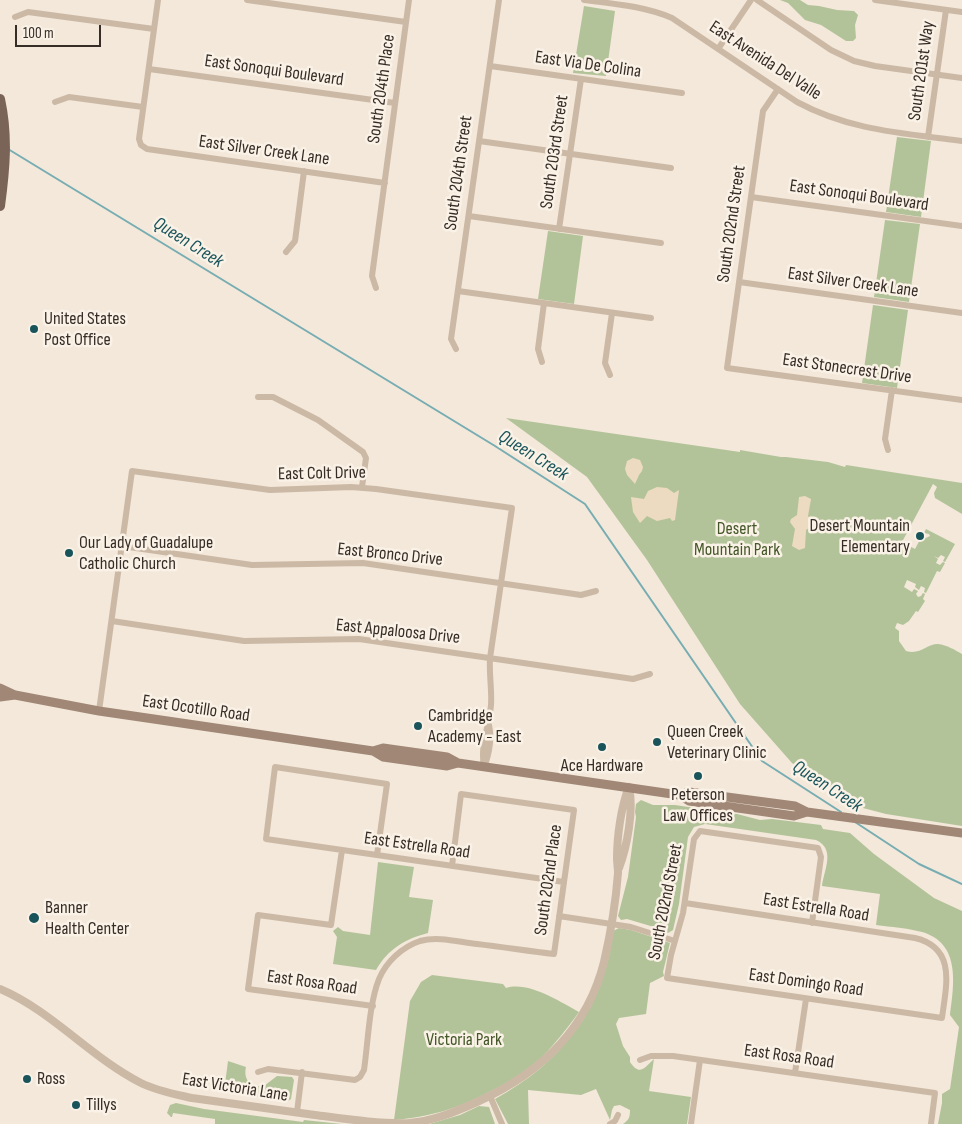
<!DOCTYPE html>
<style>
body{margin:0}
#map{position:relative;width:962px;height:1124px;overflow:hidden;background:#f3e8da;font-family:"Sofia Sans Condensed",sans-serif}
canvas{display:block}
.scale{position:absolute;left:15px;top:25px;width:86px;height:22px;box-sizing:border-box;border:2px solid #372d27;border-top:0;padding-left:6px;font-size:15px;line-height:18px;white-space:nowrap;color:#372d27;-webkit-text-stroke:4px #faf2e6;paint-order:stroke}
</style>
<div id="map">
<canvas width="962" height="1124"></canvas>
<div class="scale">100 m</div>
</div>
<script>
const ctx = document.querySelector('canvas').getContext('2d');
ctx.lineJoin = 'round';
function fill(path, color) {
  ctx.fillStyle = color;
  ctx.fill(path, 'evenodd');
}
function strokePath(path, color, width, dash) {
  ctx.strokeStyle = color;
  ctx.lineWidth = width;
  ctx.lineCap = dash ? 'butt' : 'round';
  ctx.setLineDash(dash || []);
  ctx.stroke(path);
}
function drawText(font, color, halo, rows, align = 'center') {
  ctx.font = font + ' "Sofia Sans Condensed",sans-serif';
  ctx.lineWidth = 5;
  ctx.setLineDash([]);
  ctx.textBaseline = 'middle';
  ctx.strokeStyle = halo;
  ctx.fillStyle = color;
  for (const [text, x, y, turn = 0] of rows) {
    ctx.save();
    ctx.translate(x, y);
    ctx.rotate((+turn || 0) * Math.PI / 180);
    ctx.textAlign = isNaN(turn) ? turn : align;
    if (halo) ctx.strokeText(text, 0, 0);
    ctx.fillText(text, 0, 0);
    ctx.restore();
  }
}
fill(new Path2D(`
 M780,0H800L808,5L819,6L837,10L854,11L858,15L855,25L856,38L853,41H846L821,25L805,20L788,3Z
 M584,6L615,11L606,76L573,73Z
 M897,137L931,141L921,217L886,212Z
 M885,220L920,224L909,302L874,297Z
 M548,231L583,236L574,304L538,299Z
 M873,305L908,310L897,388L862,383Z
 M506,418L740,452V450L781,457H786L828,462L845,467L846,465L962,483V514L935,498L934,493L937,487L933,484L902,542L915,549L923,534L926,538L930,536L929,534L924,533L926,529L955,544L945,562L943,561L945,557L941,555L938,558L934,556L938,559L936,563L940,565L943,562L945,563L940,572L937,571L926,593L924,592L925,588L921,586L919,590L915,587L916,584L907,580L904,587L912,592L914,589L918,591L916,594L918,597L921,596L923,593L925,594L923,599L925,601L918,612L916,611L909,621L903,625L897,623L895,628L899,631V641L906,651C921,655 926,644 938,644C947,645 955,650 962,654V826L886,814L863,808L792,763L740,704L647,560L587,477Z
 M641,800L653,805H675L695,808L704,812L737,814L760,820L772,819L821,825L823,829L850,833L874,854L934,898L962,911V1124H938L942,1103V1094L950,1089L959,1027L950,1015C954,985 961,943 922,932C907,928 891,927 876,925L880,894L822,886C824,870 836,849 816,840L705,824L694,827L688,837L679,904L673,930L668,933L664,930L627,919L621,920L618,916L628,877L636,817L635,812L636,804Z
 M378,862L414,867L409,897L433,900L428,933C405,939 388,949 376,970L333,964L337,937L333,931L338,927L343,931L370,935Z
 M619,928L631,930L670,943L663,972L664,976L650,983L646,1014L619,1018L616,1024L623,1046L630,1057V1062C640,1077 645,1067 654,1059L649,1091L691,1097L687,1124H623C629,1120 630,1117 630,1110L620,1105L614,1106L612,1110L610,1120L596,1089L581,1095L528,1090L529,1124H508L495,1099C561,1063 605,1008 613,931Z
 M432,975L503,984L506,988C529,981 560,1002 579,1012C563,1034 547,1054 526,1072C518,1078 508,1082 499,1087C461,1107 437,1116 394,1120L410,1001L421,982Z
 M228,1061L246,1067C243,1080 251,1088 264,1086L277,1076L292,1077L294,1080L291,1099L288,1101L224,1092Z
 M176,1103L204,1109L303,1122L304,1120L342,1124H215V1119L173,1113L172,1117H171L167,1113L170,1105Z
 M479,1106L489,1107L495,1124H429L460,1115Z`), '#b3c399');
fill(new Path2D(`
 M633,458L640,460L643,467L642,471L639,475L635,484L627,475L625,469L627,461Z
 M657,487L667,488L674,493L679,490L675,520L672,521L670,518L657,521L647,516L640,523L633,512L631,497L644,499L648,491Z
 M805,496L811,499L808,516L813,522L823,524L824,521L836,522L835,531L822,530V527L812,526L806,530L805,548L799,550L792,546L795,529L790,522L791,519L797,515L799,497Z`), '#ecdbc0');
strokePath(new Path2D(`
 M8,149L495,446L585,504L762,761L841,812
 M855,822L919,864L962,884`), '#77adb2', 2);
strokePath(new Path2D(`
 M158,0L139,139L141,145L147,149L385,183
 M247,0L406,22
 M584,0C614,4 644,6 672,18L797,102C851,131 903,133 962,141
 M757,0L831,50L854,61L875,66L962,78
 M875,0L962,12
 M15,17L28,12L154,29
 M718,49L751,0
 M490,66L682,93
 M149,69L395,103
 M778,89L763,111L727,368L962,400
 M55,102L69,97L143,107
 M928,137L946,10
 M479,141L671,168
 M751,197L962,226
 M469,216L661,243
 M559,229L581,79
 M286,252L295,241L304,171
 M739,282L962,313
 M376,288L372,276L409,0
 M458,291L651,318
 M456,349L451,339L499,0
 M542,362L538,349L544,303
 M610,375L605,363L612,313
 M258,397H273L318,420L363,452L366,458L362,487
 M888,450L885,439L892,390
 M122,546L252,565L363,563L581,595L596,591
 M112,621L244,641L359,639L633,679L650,674
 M99,711L132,471L270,490L351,487L376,489L512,508L490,658C489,674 492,690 491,705C489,728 480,744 484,767
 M485,765C490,751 492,739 489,725
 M342,850L331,925L258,915L248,989L373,1006
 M377,855L387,784L275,767L266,839L564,882
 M685,903L915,938C957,948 946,986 942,1018L667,978L671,955L683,913L694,839L700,831L818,848L821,857L812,923
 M559,916L631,927L675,941
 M640,1060L651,1056H673L935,1093L931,1124
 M258,1072L268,1069L355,1080L360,1077L364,1070C368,1043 369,1004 379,979C386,962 402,947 420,941C438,936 459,942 477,944C503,947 528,951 554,954L574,810L461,794L452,866
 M795,1073L806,999
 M490,1096L502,1124
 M297,1112L302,1072
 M610,1124L615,1121L618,1115
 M691,1124L700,1060`), '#ccb9a5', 6);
strokePath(new Path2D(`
 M619,868C627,847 634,810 629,788
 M0,989C52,1011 90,1057 141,1083C157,1091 174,1094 192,1098C233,1104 274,1109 315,1115C346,1119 378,1124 409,1123C433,1121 455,1112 477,1102C539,1074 587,1030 604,962C610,936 616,899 618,873C618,868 617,863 617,858C617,837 621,806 629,787`), '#ccb9a5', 8);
strokePath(new Path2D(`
 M0,688L15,695L99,711L373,751L383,757L447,766L458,763
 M0,697L15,695
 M373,751L383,748L447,757L458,763L679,795L689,801L794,816L807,812
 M679,795L689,792L795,806L807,812L962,833`), '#a08776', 9);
strokePath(new Path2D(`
 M0,99C8,136 5,169 0,206`), '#7a6457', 10);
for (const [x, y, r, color] of [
 [34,329,5,"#1a545b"],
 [920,536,5,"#1a545b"],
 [69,553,5,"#1a545b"],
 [418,726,5,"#1a545b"],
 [657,742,5,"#1a545b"],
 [602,747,5,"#1a545b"],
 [698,776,5,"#1a545b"],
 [34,918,6,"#1a545b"],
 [27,1079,5,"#1a545b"],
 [76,1105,5,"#1a545b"]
]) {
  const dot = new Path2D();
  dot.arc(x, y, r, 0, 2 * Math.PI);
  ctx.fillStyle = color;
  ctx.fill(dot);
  strokePath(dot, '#faf2e6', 2);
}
drawText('18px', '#372d27', '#faf2e6', [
 ["East Avenida Del Valle",765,61,33],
 ["East Via De Colina",588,65,8],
 ["East Sonoqui Boulevard",274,71,8],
 ["South 201st Way",922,71,-82],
 ["South 204th Place",382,89,-82],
 ["East Silver Creek Lane",264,151,8],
 ["South 203rd Street",555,152,-82],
 ["South 204th Street",459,173,-82],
 ["East Sonoqui Boulevard",859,196,8],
 ["South 202nd Street",732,224,-82],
 ["East Silver Creek Lane",853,283,8],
 ["East Stonecrest Drive",847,369,8],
 ["East Colt Drive",322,474,-1],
 ["East Bronco Drive",390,555,6],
 ["East Appaloosa Drive",398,632,6],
 ["East Ocotillo Road",196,709,8],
 ["East Estrella Road",417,846,8],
 ["South 202nd Place",549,880,-82],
 ["South 202nd Street",666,902,-79],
 ["East Estrella Road",816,908,9],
 ["East Rosa Road",312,983,8],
 ["East Domingo Road",806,983,8],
 ["East Rosa Road",789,1057,8],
 ["East Victoria Lane",235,1088,9]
]);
drawText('18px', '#372d27', '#faf2e6', [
 ["United States",44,319],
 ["Post Office",44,340],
 ["Desert Mountain",910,526,"right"],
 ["Elementary",910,547,"right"],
 ["Our Lady of Guadalupe",79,543],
 ["Catholic Church",79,564],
 ["Cambridge",428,716],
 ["Academy - East",428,737],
 ["Queen Creek",667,732],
 ["Veterinary Clinic",667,753],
 ["Ace Hardware",602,766,"center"],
 ["Peterson",698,795,"center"],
 ["Law Offices",698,816,"center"],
 ["Banner",45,908],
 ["Health Center",45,929],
 ["Ross",37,1079],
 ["Tillys",86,1105]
], 'left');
drawText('18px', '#445729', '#faf2e6', [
 ["Desert",737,529],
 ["Mountain Park",737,550],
 ["Victoria Park",464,1040]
]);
drawText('italic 19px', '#1a545b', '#faf2e6', [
 ["Queen Creek",188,243,32],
 ["Queen Creek",533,456,32],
 ["Queen Creek",827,787,33]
]);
</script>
